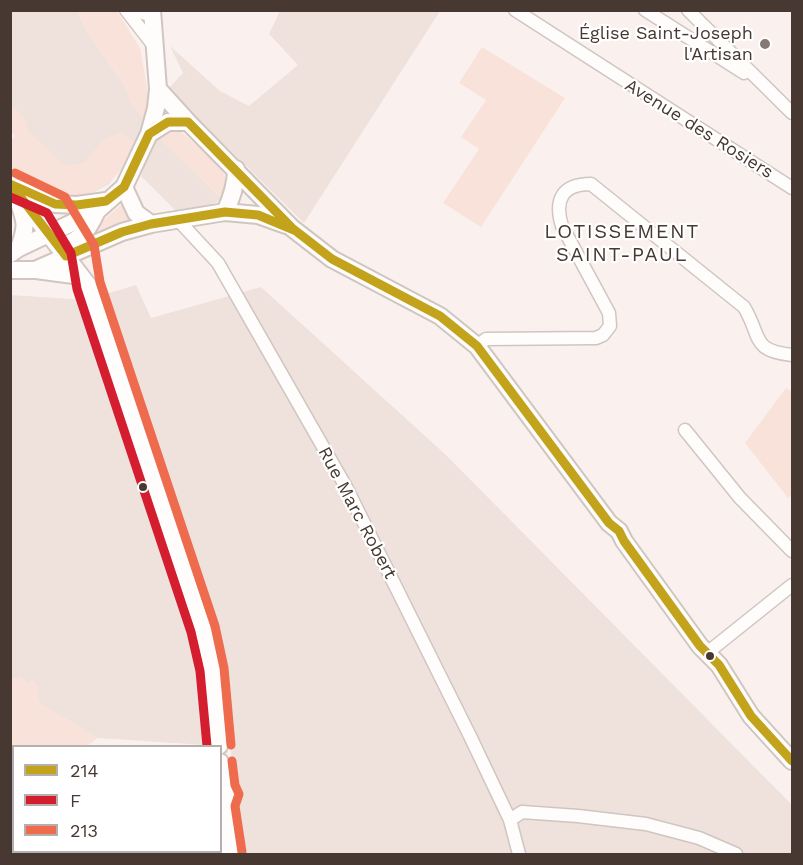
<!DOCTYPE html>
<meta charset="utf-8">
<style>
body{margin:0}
#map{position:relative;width:803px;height:865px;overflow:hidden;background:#faf1ee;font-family:"Work Sans",sans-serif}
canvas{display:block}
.frame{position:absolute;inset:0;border:12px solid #473832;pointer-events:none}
.legend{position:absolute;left:12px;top:745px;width:210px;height:108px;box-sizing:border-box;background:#fff;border:2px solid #b5afad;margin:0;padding:8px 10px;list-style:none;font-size:18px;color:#473832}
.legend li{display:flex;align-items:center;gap:12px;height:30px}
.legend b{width:30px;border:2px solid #b5afad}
</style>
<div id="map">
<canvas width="803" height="865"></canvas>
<div class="frame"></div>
<ul class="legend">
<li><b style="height:8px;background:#c3a31c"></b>214</li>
<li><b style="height:8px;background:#d41d2f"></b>F</li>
<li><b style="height:8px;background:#ee6c4d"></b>213</li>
</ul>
</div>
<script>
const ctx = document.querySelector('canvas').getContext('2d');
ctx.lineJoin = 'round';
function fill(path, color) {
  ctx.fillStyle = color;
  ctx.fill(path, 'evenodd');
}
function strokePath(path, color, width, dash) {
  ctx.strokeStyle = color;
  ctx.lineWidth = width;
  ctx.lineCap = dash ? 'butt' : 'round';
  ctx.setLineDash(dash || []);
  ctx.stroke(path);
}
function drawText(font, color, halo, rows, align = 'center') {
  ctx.font = font + ' "Work Sans",sans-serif';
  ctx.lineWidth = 4.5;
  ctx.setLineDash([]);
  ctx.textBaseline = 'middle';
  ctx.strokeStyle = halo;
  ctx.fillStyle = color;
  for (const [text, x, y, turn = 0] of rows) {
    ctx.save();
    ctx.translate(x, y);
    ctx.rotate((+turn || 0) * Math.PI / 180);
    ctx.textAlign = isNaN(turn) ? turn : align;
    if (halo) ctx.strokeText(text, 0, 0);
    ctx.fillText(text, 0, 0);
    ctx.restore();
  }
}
fill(new Path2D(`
 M11,11H77L86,29L127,89L130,102L145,121L137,143L109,184L94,192L77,195H58L18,176L11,169V141L15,136L11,131Z
 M280,11H440L304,223L168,89L183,73L170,46L220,91L249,106L298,65L269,34Z
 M158,136L221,198L217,202L209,205L175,210L141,176L152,144Z
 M136,285L151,318L261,287L447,456L792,805V854H237L231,749L221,748L220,746L98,738L40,704L36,692L39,688L32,680L28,684L21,678L11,680L10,295L86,300Z`), '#efe1db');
fill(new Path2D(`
 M77,11H117L140,48L142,58L150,106L145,121L130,102L127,89L86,29Z
 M482,47L565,98L481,227L443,203L479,149L461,137L486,100L459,83Z
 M10,103L26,120L27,130L64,165L84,163L101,142L119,132L137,143C111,203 58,212 11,169V141L15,136L11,131Z
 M177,129C187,136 221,166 225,176C228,184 226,191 221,198L158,136L165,131Z
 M123,203L135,220L92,237L90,234L92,230Z
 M786,388L792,391V495L788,498L745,443Z
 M21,678L28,684L32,680L39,688L36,692L40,704L98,738L87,746H14V804L11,807V680Z
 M13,811L14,852H132V854H11V813Z`), '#f9e2da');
const minor = new Path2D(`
 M126,10L154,46
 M134,10L152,16
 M515,10L792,188
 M645,10L744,73
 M688,10L792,113
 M179,221L218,263L346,487L470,736L510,820L519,854
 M477,346L486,339L596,338L603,335L610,326L609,313L562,226C554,200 562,184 591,184L744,307C762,337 751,351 792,355
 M685,430L740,498L792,551
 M707,653L792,585
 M510,820L522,812L578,816L646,824L699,838L736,854`);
const secondary = new Path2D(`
 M158,89L188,122L292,228L332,259L440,316L477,346L609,523L619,531L624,541L700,646L719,665L751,716L792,761
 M149,134L168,122H188
 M10,184L88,285L90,291L203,629L212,669L219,746
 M15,187L55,204L77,205L106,201
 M124,187L136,213L151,224
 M18,201C26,222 27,226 19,248
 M225,212C232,197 236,185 236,169
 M61,247C83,238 87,232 97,211
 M10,254L19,248L97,211L124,187L149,134L156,108L158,89L152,10
 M10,270H35L122,232L151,224L225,212L258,215L286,225
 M36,270L81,276
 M220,762L223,789L227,796L223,804
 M220,799L223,804L230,854`);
strokePath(minor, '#d0c5c1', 15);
strokePath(secondary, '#d0c5c1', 20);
strokePath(minor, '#fefdfc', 12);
strokePath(secondary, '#fefdfc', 16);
strokePath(new Path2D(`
 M10,184L55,204L77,205L106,201L124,187L149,134L168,122H188L292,228L332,259L440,316L477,346L609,523L619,531L624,541L700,646L719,665L751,716L792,761
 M12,186L66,256L122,232L151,224L225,212L258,215L294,230`), '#c3a31c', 9);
strokePath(new Path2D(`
 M10,197L47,213L71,253L77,289L191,632L200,671L207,746`), '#d41d2f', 9);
strokePath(new Path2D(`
 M15,173L65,197L94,245L100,282L215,626L224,668L231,745
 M232,761L235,785L239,794L235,806L242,852`), '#ee6c4d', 9);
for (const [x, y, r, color] of [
 [765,44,6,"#867974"],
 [143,487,5,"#473832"],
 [710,656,5,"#473832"]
]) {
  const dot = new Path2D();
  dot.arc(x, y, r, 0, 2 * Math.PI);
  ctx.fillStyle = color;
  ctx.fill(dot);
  strokePath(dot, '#fff', 2);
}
drawText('18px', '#473832', '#fff', [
 ["Église Saint-Joseph",753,34],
 ["l'Artisan",753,55]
], 'right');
drawText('18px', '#473832', '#fff', [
 ["Avenue des Rosiers",699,129,32],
 ["Rue Marc Robert",357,513,62]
]);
ctx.letterSpacing = '1.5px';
drawText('20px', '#473832', '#fff', [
 ["LOTISSEMENT",622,232],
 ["SAINT-PAUL",622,255]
]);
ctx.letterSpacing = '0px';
</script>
